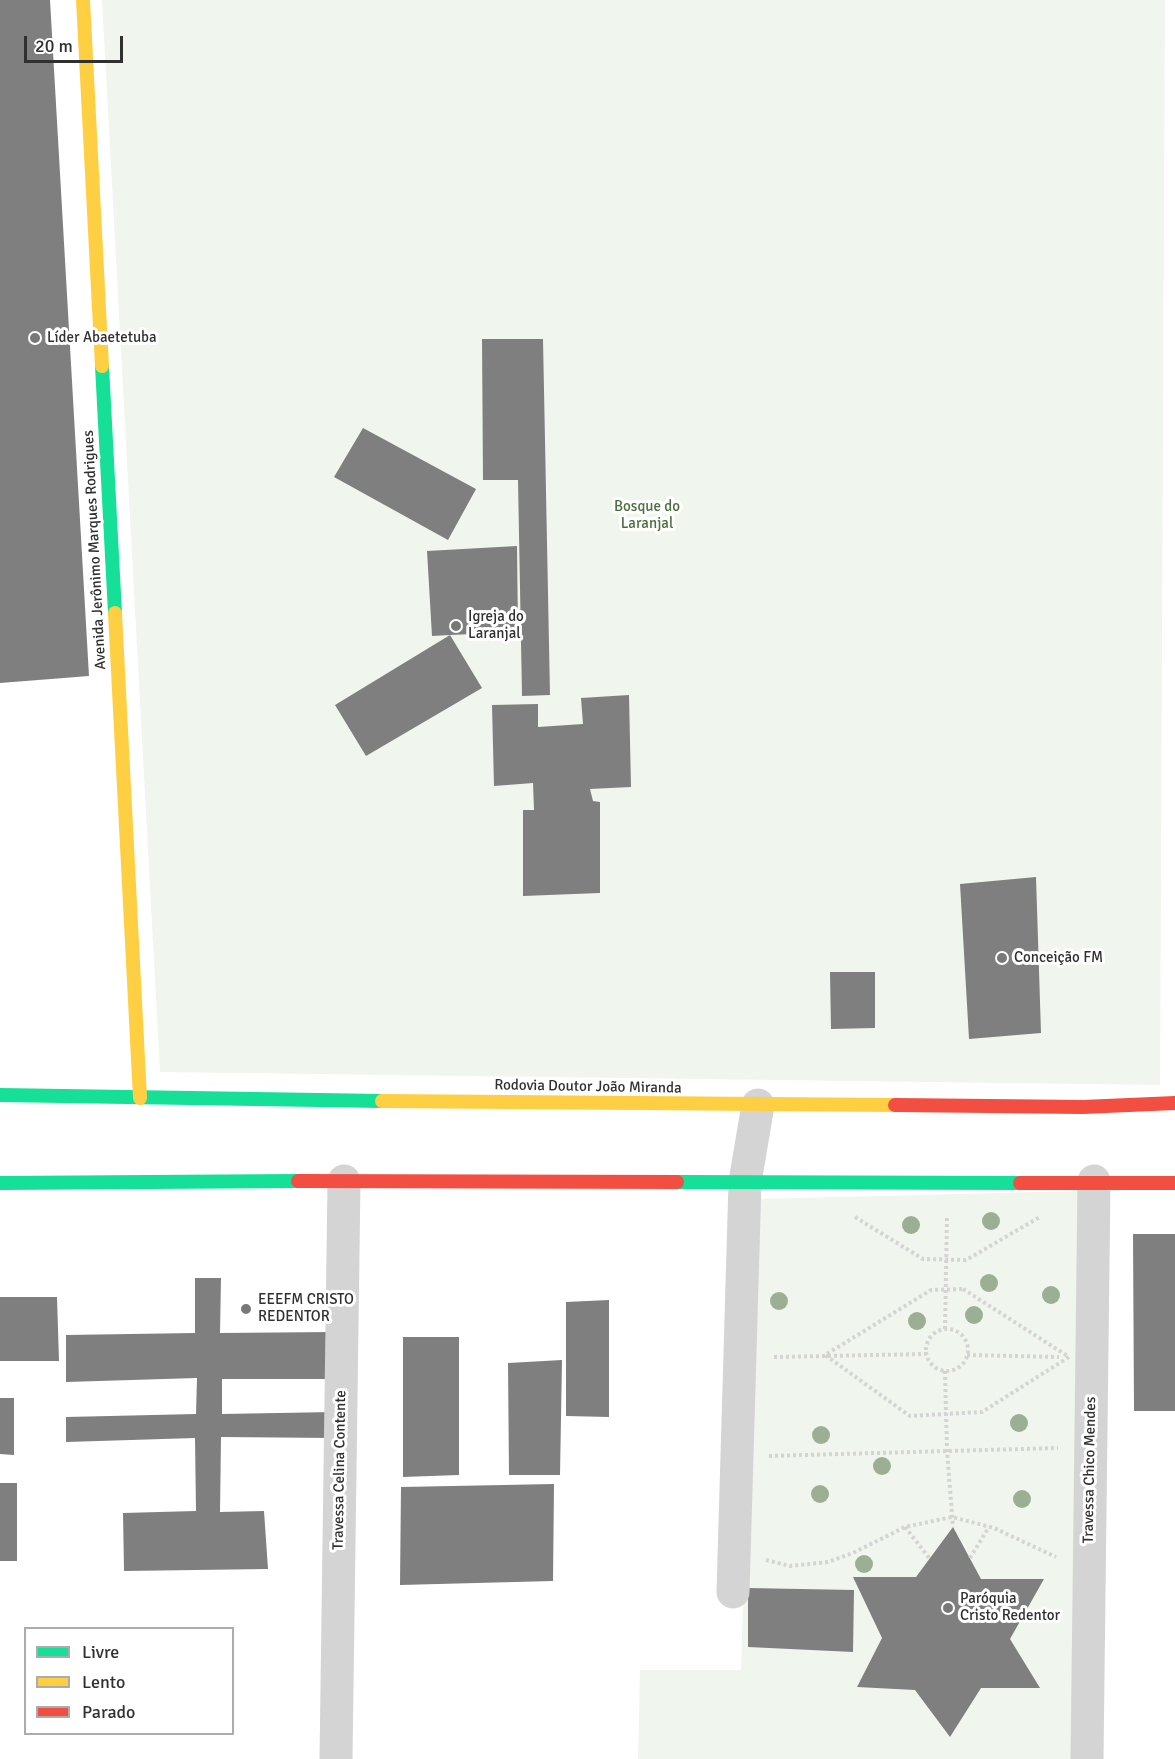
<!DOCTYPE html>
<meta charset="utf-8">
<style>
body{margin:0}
#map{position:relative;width:1175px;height:1759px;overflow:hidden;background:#fff;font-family:Signika,sans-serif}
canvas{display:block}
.legend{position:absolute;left:24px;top:1627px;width:210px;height:108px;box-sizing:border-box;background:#fff;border:2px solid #acacac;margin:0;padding:8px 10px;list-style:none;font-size:18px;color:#303030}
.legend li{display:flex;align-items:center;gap:12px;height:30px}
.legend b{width:30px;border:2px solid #acacac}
.scale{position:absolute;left:24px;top:36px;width:99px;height:27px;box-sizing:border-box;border:3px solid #303030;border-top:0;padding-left:8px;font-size:18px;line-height:21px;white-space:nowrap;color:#303030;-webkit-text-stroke:4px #fff;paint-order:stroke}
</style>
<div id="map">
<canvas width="1175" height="1759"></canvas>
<ul class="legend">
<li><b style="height:8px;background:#16e098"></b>Livre</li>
<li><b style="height:8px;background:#ffcf43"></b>Lento</li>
<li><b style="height:8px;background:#f24e42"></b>Parado</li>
</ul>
<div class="scale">20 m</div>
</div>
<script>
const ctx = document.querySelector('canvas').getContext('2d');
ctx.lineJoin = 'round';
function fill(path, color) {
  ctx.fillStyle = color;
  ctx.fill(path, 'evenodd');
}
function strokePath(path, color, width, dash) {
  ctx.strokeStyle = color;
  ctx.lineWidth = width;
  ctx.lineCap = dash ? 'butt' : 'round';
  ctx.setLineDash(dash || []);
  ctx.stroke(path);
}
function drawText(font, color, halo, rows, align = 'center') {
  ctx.font = font + ' Signika,sans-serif';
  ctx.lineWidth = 6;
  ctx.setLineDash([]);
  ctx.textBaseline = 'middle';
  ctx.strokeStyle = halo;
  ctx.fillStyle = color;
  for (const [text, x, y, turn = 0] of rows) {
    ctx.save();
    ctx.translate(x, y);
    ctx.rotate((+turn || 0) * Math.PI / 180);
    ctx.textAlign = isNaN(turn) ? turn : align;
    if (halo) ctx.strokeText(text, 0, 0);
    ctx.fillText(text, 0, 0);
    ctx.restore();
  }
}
fill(new Path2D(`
 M102,0H1165L1160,1085L160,1072Z
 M1081,1191L1080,1759H638L640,1670H741L755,1199Z`), '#f0f6ed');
fill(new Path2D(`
 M0,0H50L89,676L0,683Z
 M482,339H543L550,695L522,696L518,480H483Z
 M363,428L476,489L448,540L334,477Z
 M517,546L518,632L450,635L482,688L366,756L335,705L450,635L432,636L427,551Z
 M629,695L631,787L590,789L593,801L600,802V893L523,896V810H534L533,783L494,786L492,705L538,704V727L583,724L581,698Z
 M1036,877L1041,1033L969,1039L960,884Z
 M830,972H875V1028L831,1029Z
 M1133,1234H1175V1411H1134Z
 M195,1278H221L220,1333L333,1332L334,1379H222V1414L334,1412V1438L221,1437L220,1512L264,1511L268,1569L124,1571L123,1513L196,1511L195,1438L66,1442V1417L196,1414L197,1378L66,1382V1335L195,1333Z
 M0,1297H57L59,1361H0Z
 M609,1300V1417L566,1416V1302Z
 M403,1337H459V1475L403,1477Z
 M562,1360L560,1475H509L508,1363Z
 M0,1398H14V1455L0,1454Z
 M0,1483H17V1561H0Z
 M554,1484L553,1581L400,1585L401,1487Z
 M953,1527L981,1579H1044L1010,1639L1040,1688H981L950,1737L915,1690L857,1687L882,1638L853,1577H916Z
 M748,1588L854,1590L853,1652L748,1647Z`), '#7f7f7f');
strokePath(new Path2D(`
 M855,1217L923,1259L966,1260L1040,1217
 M963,1289L1069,1357L982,1412L910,1416L825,1355L931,1290Z
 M945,1329L947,1216
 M926 1350a21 21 0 1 1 42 0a21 21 0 1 1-42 0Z
 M967,1355L1059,1357
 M774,1357L926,1354
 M945,1371L947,1451L953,1527
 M769,1456L1058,1448
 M905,1527L930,1559
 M970,1558L989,1527
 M766,1560L790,1566L828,1562L853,1553L905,1527L952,1517L994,1528L1056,1557`), '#d4d4d4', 4, [3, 3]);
strokePath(new Path2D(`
 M733,1592L745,1182L758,1105
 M336,1759L344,1181
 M1087,1759L1094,1181`), '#d4d4d4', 33);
strokePath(new Path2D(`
 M102,366L115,613
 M0,1095L382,1101
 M677,1182L1020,1183
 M0,1183L298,1181`), '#16e098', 14);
strokePath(new Path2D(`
 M83,0L102,366
 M115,613L140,1098
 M382,1101L895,1105`), '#ffcf43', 14);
strokePath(new Path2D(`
 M895,1105L1083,1107L1175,1103
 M298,1181L677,1182
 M1020,1183H1175`), '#f24e42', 14);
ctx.fillStyle = '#9caf94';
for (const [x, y] of [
 [991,1221],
 [911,1225],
 [989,1283],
 [1051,1295],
 [779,1301],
 [974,1315],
 [917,1321],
 [1019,1423],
 [821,1435],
 [882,1466],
 [820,1494],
 [1022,1499],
 [864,1564]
]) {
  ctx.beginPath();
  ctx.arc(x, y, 9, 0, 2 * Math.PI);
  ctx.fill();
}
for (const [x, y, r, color] of [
 [35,338,6,"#787878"],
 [456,626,6,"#787878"],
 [1002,958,6,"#787878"],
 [246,1309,6,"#787878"],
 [948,1608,6,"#787878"]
]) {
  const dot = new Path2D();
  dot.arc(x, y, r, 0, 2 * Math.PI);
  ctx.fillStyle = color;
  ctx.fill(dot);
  strokePath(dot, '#fff', 2);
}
drawText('15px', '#303030', '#fff', [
 ["Líder Abaetetuba",47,338],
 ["Igreja do",468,617],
 ["Laranjal",468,634],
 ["Conceição FM",1014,958],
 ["EEEFM CRISTO",258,1300],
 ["REDENTOR",258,1317],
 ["Paróquia",960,1599],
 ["Cristo Redentor",960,1616]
], 'left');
drawText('15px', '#4b6e3c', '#fff', [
 ["Bosque do",647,507],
 ["Laranjal",647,524]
]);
drawText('15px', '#303030', '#fff', [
 ["Avenida Jerônimo Marques Rodrigues",95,550,-93],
 ["Rodovia Doutor João Miranda",588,1087,1],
 ["Travessa Celina Contente",340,1470,-89],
 ["Travessa Chico Mendes",1090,1470,-89]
]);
</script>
